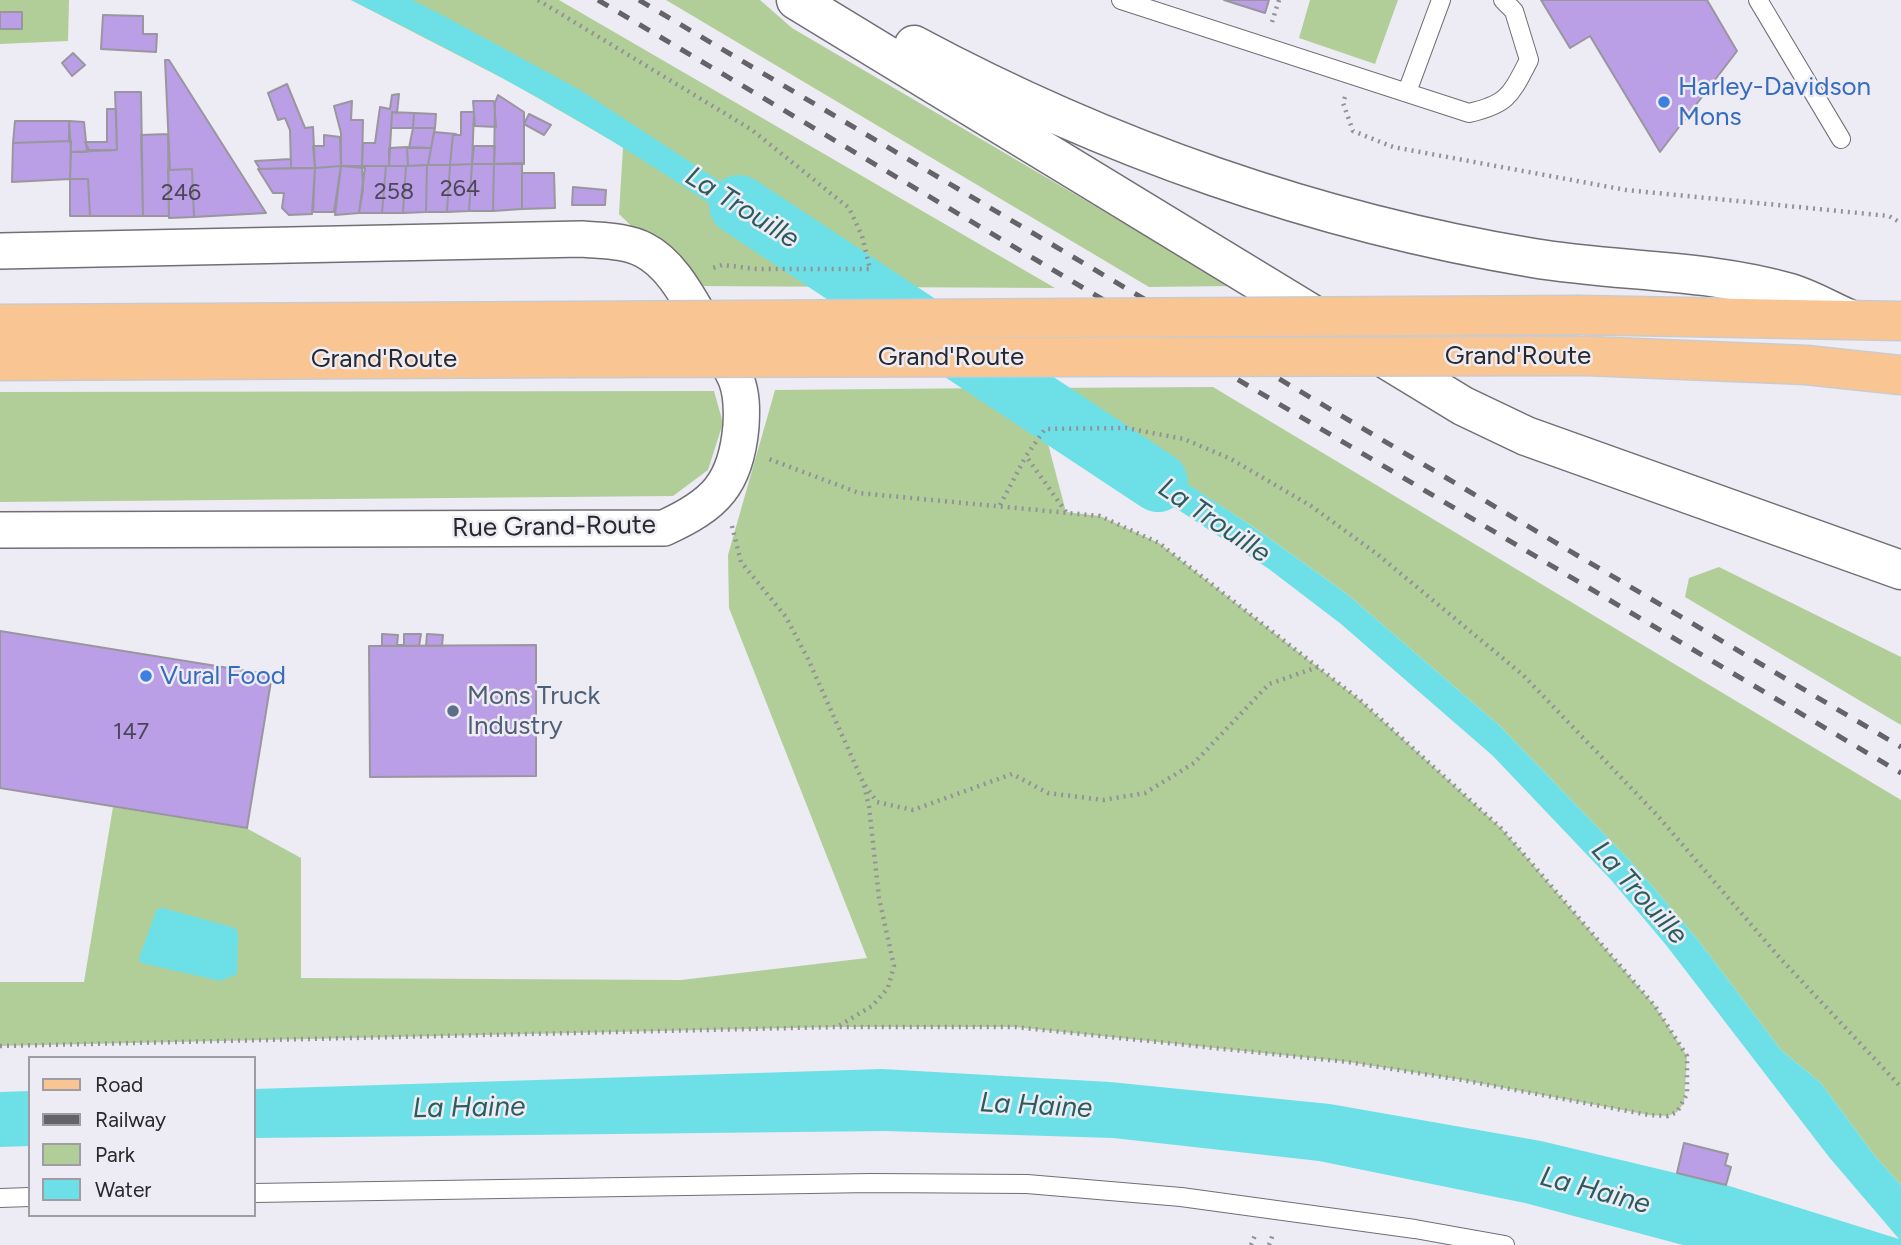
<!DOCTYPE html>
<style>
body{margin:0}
#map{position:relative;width:1901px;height:1245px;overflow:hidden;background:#edebf3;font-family:Figtree,sans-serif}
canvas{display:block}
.legend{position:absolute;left:28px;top:1056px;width:228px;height:161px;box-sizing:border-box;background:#edebf3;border:2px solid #9f9da3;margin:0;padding:9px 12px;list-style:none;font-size:21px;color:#29282b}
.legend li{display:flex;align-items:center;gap:14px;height:35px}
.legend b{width:35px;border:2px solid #9f9da3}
</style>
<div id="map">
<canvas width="1901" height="1245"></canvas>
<ul class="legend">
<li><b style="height:9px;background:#f9c592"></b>Road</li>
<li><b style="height:9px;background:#646367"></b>Railway</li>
<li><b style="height:19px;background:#b1ce98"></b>Park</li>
<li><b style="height:19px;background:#6de0e7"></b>Water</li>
</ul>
</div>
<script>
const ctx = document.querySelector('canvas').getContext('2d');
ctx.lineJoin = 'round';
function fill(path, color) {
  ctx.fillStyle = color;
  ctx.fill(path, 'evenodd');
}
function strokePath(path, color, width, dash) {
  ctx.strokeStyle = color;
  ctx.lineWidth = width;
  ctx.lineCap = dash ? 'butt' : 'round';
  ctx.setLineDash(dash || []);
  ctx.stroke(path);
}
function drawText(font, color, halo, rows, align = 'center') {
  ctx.font = font + ' Figtree,sans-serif';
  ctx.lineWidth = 5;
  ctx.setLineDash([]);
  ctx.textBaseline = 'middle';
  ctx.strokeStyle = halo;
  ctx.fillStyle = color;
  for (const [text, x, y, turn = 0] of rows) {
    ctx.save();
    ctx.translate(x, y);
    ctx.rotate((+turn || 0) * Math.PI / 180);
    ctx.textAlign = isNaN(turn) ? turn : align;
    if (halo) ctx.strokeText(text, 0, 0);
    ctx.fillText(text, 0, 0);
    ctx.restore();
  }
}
fill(new Path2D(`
 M0,0H69L68,41L0,44Z
 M351,0H559L1055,288L693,286L619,214L623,147L510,82Z
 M666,0H760L792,28L1231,286L1149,287Z
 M1310,0H1398L1375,64L1299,38Z
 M1213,387L1901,800V1185L1874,1155L1821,1083L1781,1050L1698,940L1635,866L1500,726L1347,594L1255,528L1038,388Z
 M996,388L1047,440L1066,512L1100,516L1159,543L1360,700L1502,829L1655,1006L1687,1056L1684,1103L1677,1112L1668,1116L1649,1115L1462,1080L1348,1062L1015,1027H836L0,1046V982H84L113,807L248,829L301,858V978L681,980L867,958L729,608L728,555L775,390Z
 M714,391L723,423L708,470L673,496L0,502V392Z
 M1719,567L1901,657V725L1685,597L1689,578Z`), '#b1ce98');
fill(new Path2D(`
 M351,0H412L442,15L580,90L822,248L775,251C740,222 704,200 666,175C565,109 458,53 351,0Z
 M1065,436H1114L1255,528L1347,594L1500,726L1635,866L1698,940L1781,1050L1821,1083L1874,1155L1901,1185V1245H1683L1525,1203L1319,1161L1113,1138L886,1131L254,1138V1089L882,1069L1110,1082L1330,1104L1541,1141L1726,1185L1899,1239L1829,1157L1666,945L1612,881L1493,756L1341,624L1269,569Z
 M163,908L235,928L238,933L237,974L221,981L141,963L139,958L157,909Z
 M30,1091V1146L0,1147V1092Z`), '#6de0e7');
strokePath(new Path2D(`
 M739,205L1158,482`), '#6de0e7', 60);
const building = new Path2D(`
 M1224,0H1269L1265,13Z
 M1541,0H1707L1737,51L1660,152L1590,36L1570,48Z
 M0,12H22V29H0Z
 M103,15L143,16V34H157L156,52L101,49Z
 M73,53L85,65L72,76L62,63Z
 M165,60H169L266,213L194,217L192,169L170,170Z
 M287,84L305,128L313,127L315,168H291L290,130L285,118L278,120L268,93Z
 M115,92H141L143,216H90L88,179H70L71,152L117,150Z
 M399,94L397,113L392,112L389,166H362L363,143H375L380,107L390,109L392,95Z
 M498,95L524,112V164H494L495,103Z
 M352,101L351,120H363L362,166H341V133L334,106Z
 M473,101H494L496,127L475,126Z
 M107,109H116L117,150H89L85,142H107Z
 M392,112L414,113L413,128H391Z
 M461,112H474L472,164L450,165L453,135H461Z
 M414,113L436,114L435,128H413Z
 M529,114L551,125L544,135L524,124Z
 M15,121H69V141L13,143Z
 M69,121L84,122L87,152H71Z
 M413,128H435L431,148H409Z
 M434,132L456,134L453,135L450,165H428Z
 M168,134L169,216H143L141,135Z
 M324,135L340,137L341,166L315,168L313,146H324Z
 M71,141L70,179L12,182L13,143Z
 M474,146H495L494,164H472Z
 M407,147L408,166H389V148Z
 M407,147L431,148L428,165L408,166Z
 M291,159V168L260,169L255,161Z
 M522,163V209L493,211L494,164Z
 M472,164L469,211L447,212L450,165Z
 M472,164H494L493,211H469Z
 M427,165L426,212L403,213L406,166Z
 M427,165H450L447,212H426Z
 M341,166L334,212H313L315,168Z
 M341,166L365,168L359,213L335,215Z
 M362,166H386L382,213H359L363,190Z
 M386,166H406L403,213H382Z
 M315,168L312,214L289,215L282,208L284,193H273L258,169Z
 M192,169L194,217L169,218L168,170Z
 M522,173H554L555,208L522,209Z
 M70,179H88L90,216H70Z
 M573,187L606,190L605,205H572Z
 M0,631L272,675L247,828L0,788Z
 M382,634L398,635L397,645H404V634H421L419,646H382Z
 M427,634L443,635L442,646H426Z
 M536,645V776L370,777L369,646Z
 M1684,1143L1728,1154L1725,1165L1731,1167L1726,1185L1677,1173Z`);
fill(building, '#ba9ee6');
strokePath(building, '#99969e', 2);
const service = new Path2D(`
 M1121,0L1469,113C1509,104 1511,94 1529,60L1514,11L1503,0
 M1758,0L1841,139
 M1407,92L1441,0
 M254,1193L871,1183L1027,1184L1181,1197L1415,1229L1505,1245
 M0,1198L30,1197`);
const minor = new Path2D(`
 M0,251L582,239C602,241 625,240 644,250C670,263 687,295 701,319C712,339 727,358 736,379C742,394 742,409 741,426C736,484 715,505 664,528L0,530`);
const tertiary = new Path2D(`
 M796,0L1463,406L1526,436L1901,570
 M914,45C1106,148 1317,222 1533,258C1618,272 1707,269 1790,293C1810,299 1830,311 1849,319`);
const primary = new Path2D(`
 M1579,315L1901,321
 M0,324L569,321
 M1587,356L1806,365L1901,375
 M0,361L571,358`);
strokePath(service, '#716e76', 20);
strokePath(minor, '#716e76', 38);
strokePath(tertiary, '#716e76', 41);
strokePath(primary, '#cccbcc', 41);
strokePath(new Path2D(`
 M538,0L752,130L849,208L862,236L870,269H757L722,265L710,269
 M1272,22L1279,0
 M1345,97L1343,103L1353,131L1393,147L1626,190L1889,216L1901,223
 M1000,505L1026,456
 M1066,512L1026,456L1045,429L1126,428L1184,439L1231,459L1311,506L1377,554L1523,675L1657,815L1779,957L1901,1087
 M732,526L741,562L786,617L808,659L863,782L869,806L879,898L894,966L888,988L872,1006L837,1027
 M865,785L877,802L913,810L1012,774L1048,793L1103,800L1145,793L1194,763L1269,684L1318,667
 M0,1046L836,1027H1015L1348,1062L1462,1080L1649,1115L1668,1116L1677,1112L1687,1094V1056L1655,1006L1502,829L1360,700L1159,543L1100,516L859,493L769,459
 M1251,1245L1256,1233
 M1269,1245L1273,1234`), '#939298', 4.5, [2, 5]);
strokePath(service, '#fff', 18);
strokePath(minor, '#fff', 35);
strokePath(tertiary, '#fff', 38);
strokePath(primary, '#f9c592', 38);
strokePath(new Path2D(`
 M598,0L1901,773
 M639,0L1901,747`), '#646367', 5, [12, 12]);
const primaryBridge = new Path2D(`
 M569,321L1579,315
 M571,358L1587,356`);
strokePath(primaryBridge, '#cccbcc', 41, []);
strokePath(primaryBridge, '#f9c592', 38);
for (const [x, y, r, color] of [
 [1664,102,7,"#3f7fe0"],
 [146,676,7,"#3f7fe0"],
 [453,711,7,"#5c6f8a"]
]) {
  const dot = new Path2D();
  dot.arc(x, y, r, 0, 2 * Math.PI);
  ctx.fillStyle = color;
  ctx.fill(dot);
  strokePath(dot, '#edebf3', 2.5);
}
drawText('23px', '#4d465a', null, [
 ["264",460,189],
 ["258",394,192],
 ["246",181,193],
 ["147",131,732]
]);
drawText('26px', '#366cbe', '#edebf3', [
 ["Harley-Davidson",1678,87],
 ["Mons",1678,117],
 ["Vural Food",160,676]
], 'left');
drawText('26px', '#29282b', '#edebf3', [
 ["Grand'Route",1518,356],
 ["Grand'Route",951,357],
 ["Grand'Route",384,359],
 ["Rue Grand-Route",554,527,-1]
]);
drawText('26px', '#4e5e75', '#edebf3', [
 ["Mons Truck",467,696],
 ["Industry",467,726]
], 'left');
drawText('italic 28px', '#2a5c5e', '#edebf3', [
 ["La Trouille",742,208,32],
 ["La Trouille",1214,521,34],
 ["La Trouille",1639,893,48],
 ["La Haine",1036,1106,3],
 ["La Haine",469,1108,-1],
 ["La Haine",1595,1191,15]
]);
</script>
